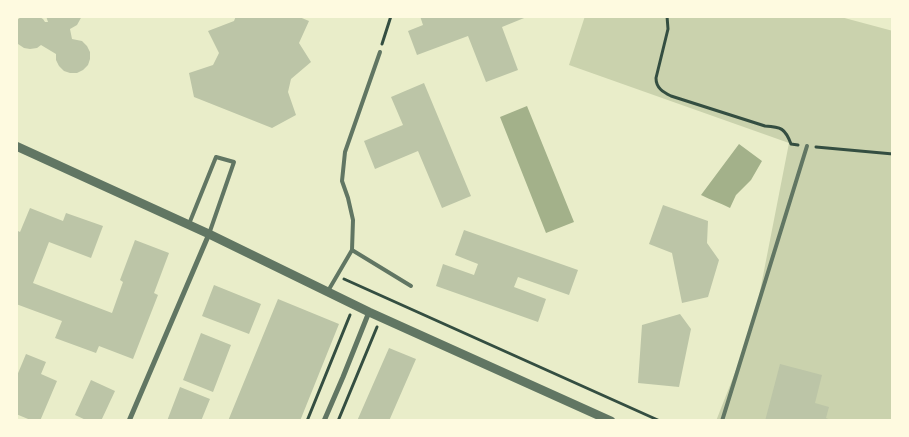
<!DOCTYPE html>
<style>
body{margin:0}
#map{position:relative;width:909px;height:437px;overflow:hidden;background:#e9edc9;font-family:"Roboto Condensed",sans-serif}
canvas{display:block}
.frame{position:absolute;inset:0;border:18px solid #fefae0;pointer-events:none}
</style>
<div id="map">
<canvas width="909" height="437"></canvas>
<div class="frame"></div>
</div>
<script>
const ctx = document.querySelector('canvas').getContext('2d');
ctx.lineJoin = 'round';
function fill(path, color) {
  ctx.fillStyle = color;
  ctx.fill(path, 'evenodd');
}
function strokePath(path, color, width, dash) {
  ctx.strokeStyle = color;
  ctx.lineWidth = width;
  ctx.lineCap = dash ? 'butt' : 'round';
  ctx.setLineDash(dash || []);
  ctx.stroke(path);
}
fill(new Path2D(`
 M585,16H837L893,31V421H716L753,327L789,143L569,65Z`), '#cad2ad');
fill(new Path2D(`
 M527,106L574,222L546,233L500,117Z
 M739,144L762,161L751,180L736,195L730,208C720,203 711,200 701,195Z`), '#a3b18a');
fill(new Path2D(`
 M22,16H38L43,19L45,22H48L46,16H82L77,25L70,29L72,39L82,41L87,46L90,52V59L88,65L83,70L77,73H70L64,71L59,66L56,60V54L41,45L37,48L30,49L24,48L18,44L16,42V21Z
 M236,16H297L309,21L299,43L311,62L291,79L288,92L296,115L272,128L194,97L189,73L213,65L219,53L208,31L234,21Z
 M420,16H529L502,27L518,70L486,82L468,36L417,55L408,31L423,25Z
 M424,83L471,196L442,208L418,151L375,169L364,141L403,125L391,97Z
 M663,205L708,221L707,243L719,260L708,297L682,303L672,253L649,244Z
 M30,208L63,221L66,213L103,226L91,258L49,242L33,283L112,313L123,282L120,280L135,240L169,253L154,293L158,295L133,359L99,346L96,353L55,338L62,321L16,304V230L20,232Z
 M464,230L578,270L569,295L518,277L514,287L546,299L538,322L436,286L443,264L474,275L478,264L455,255Z
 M214,285L261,304L249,334L202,316Z
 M278,299L339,324L300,421H228Z
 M680,314L691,329L679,387L638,383L642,325Z
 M201,333L231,345L213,392L183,380Z
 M389,348L416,359L389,421H357Z
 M26,354L46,362L41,374L57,381L40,421H33L16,414V378Z
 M780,364L822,375L815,403L829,407L826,418L833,421H765Z
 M91,380L115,391L101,421H88L75,415Z
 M180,387L210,399L201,421H167Z`), '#bcc5a7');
strokePath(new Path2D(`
 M667,16L668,29L656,78C656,88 663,92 671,96L765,126C781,127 785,128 791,144L798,145
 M382,44L391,16
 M816,147L893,154
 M344,279L660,421
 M307,421L350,315
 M338,421L377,327`), '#344e41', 3);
strokePath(new Path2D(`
 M189,224L216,157L234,162L209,234
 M352,250L411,286
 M328,291L352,250L353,220L348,198L342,181L345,152L380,52
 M722,421L807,146`), '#617663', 4);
strokePath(new Path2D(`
 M129,421L209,234
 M324,421L343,377L369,312`), '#617663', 5);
strokePath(new Path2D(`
 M16,146L209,234L369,312L611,421`), '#617663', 9);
</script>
